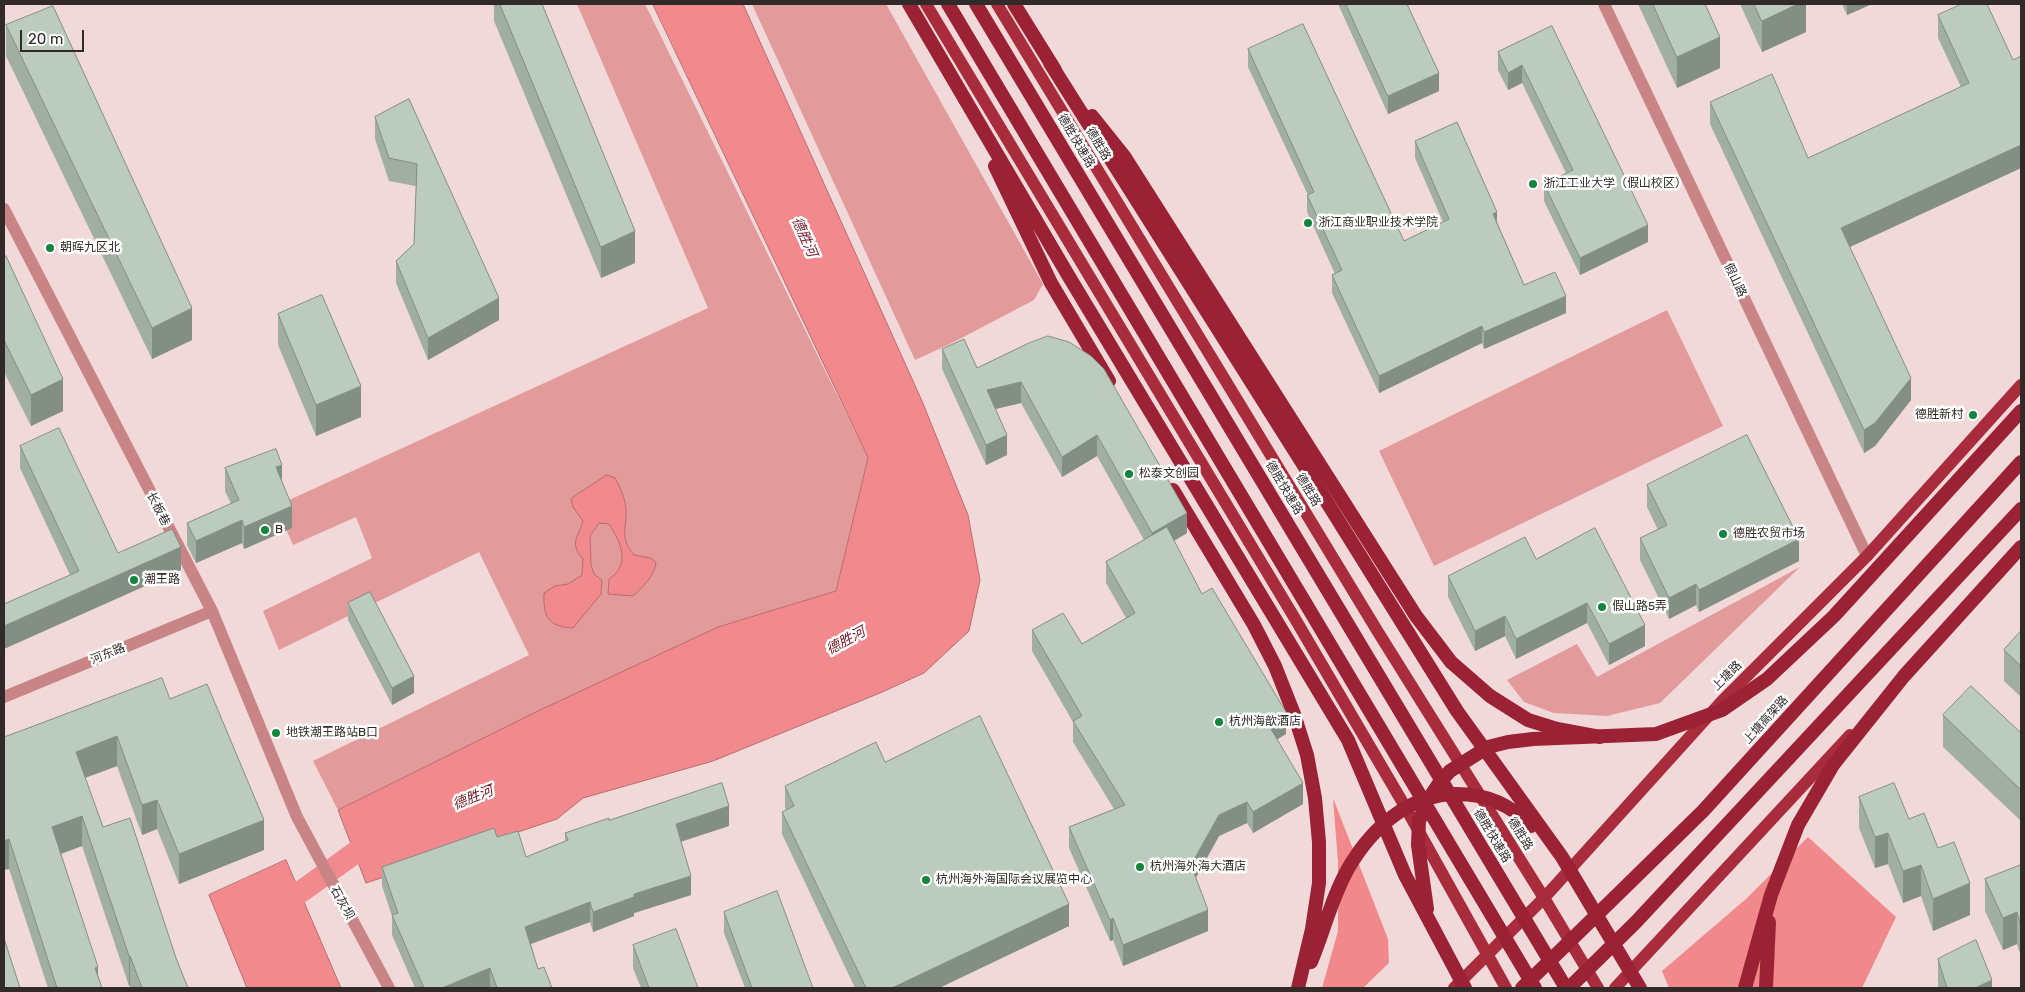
<!DOCTYPE html>
<meta charset="utf-8">
<style>
body{margin:0}
#map{position:relative;width:2025px;height:992px;overflow:hidden;background:#f0d9d8;font-family:Rubik,sans-serif}
canvas{display:block}
.frame{position:absolute;inset:0;border:5px solid #322929;pointer-events:none}
.scale{position:absolute;left:20px;top:30px;width:64px;height:22px;box-sizing:border-box;border:2px solid #322929;border-top:0;padding-left:6px;font-size:15px;line-height:18px;white-space:nowrap;color:#322929;-webkit-text-stroke:4px #fff;paint-order:stroke}
</style>
<div id="map">
<canvas width="2025" height="992"></canvas>
<div class="frame"></div>
<div class="scale">20 m</div>
</div>
<script>
const ctx = document.querySelector('canvas').getContext('2d');
ctx.lineJoin = 'round';
function fill(path, color) {
  ctx.fillStyle = color;
  ctx.fill(path, 'evenodd');
}
function strokePath(path, color, width, dash) {
  ctx.strokeStyle = color;
  ctx.lineWidth = width;
  ctx.lineCap = dash ? 'butt' : 'round';
  ctx.setLineDash(dash || []);
  ctx.stroke(path);
}
function drawText(font, color, halo, rows, align = 'center') {
  ctx.font = font + ' Rubik,"Noto Sans SC",sans-serif';
  ctx.lineWidth = 5;
  ctx.setLineDash([]);
  ctx.textBaseline = 'middle';
  ctx.strokeStyle = halo;
  ctx.fillStyle = color;
  for (const [text, x, y, turn = 0] of rows) {
    ctx.save();
    ctx.translate(x, y);
    ctx.rotate((+turn || 0) * Math.PI / 180);
    ctx.textAlign = isNaN(turn) ? turn : align;
    if (halo) ctx.strokeText(text, 0, 0);
    ctx.fillText(text, 0, 0);
    ctx.restore();
  }
}
fill(new Path2D(`
 M577,4H645L868,458L836,591L718,627L338,810L313,761L529,655L479,552L279,650L263,611L372,558L356,517L293,545L276,506L708,308Z
 M752,4H886L1043,284L1034,300L950,344L915,360Z
 M1667,310L1723,426L1434,566L1379,451Z
 M1800,567L1660,703L1607,716L1554,713L1524,702L1507,680L1577,644L1597,677Z`), '#e39a9b');
fill(new Path2D(`
 M1333,798L1388,939L1389,963L1363,988H1322L1338,931V862Z
 M1808,837L1896,917L1862,988H1669L1662,971L1747,898Z`), '#f1898c');
const water = new Path2D(`
 M653,4H743L922,401L968,515L980,580L969,631L924,673L880,693L713,761L583,798L557,819L366,883L338,810L538,711L718,627L836,591L868,458Z
 M607,475L615,478C620,487 625,498 626,509C627,529 619,537 634,555L650,558L656,562C656,574 642,588 633,596L608,594L609,579C631,565 621,542 609,524L599,523L590,536L591,565L594,574L602,580L601,594L573,628C548,627 543,616 544,593L555,586L568,584L582,575L583,559C569,544 578,537 583,521L573,507L571,499Z
 M286,860L341,988H247L209,895Z`);
fill(water, '#f2898d');
strokePath(water, '#b86c6f', 1);
strokePath(new Path2D(`
 M285,917L295,896L374,839L380,837`), '#f2898d', 22);
strokePath(new Path2D(`
 M1604,4L1867,556
 M4,209L212,611L297,817L389,988
 M4,697L212,611`), '#c98586', 12);
strokePath(new Path2D(`
 M926,4L1294,617L1403,803L1506,988
 M997,4L1378,632L1544,898L1598,988
 M1454,988L1544,898L1722,701L1867,556L2021,385
 M1615,988L1850,735`), '#a82c3c', 12);
strokePath(new Path2D(`
 M909,4L1068,275L1348,740L1405,875L1465,988
 M948,4L1535,988
 M976,4L1566,988
 M1014,4L1055,70
 M1050,63L1320,491L1457,711L1562,857L1640,988
 M1092,116L1124,156L1416,616L1451,662L1490,696L1528,720L1557,729L1600,737
 M995,166L1051,283L1109,381
 M1173,490L1254,625L1275,666L1294,714L1307,755L1315,798L1319,842V883L1312,929L1298,988
 M1427,909L1418,845L1419,821L1428,800L1440,782L1450,771L1488,747L1508,742L1533,739L1656,734L1722,710L1767,679L1834,616L2021,411
 M1311,962C1324,931 1332,896 1349,867C1372,828 1409,794 1457,794C1486,794 1511,805 1531,826
 M1522,988L1703,811L2021,462
 M1569,988L1636,922L2021,509
 M1745,988L1771,895L1798,825L1833,765L1904,676L2021,547
 M1766,988L1769,922`), '#9a2234', 14);
fill(new Path2D(`
 M494,4H542L635,263L601,278L494,21Z
 M1338,4H1407L1439,91L1388,114Z
 M1638,4H1705L1720,68L1677,88Z
 M1740,4H1806V32L1762,52Z
 M1842,4H1872L1847,15Z
 M1938,15L2013,60L2021,56V168L1850,247L1911,400L1875,446L1864,453L1710,124V102L1808,158L1961,87L1938,38Z
 M6,25L192,340L152,359L6,56Z
 M1552,26L1648,242L1580,275L1544,201V184L1566,173L1522,83L1508,90L1498,70V52Z
 M1248,49L1404,241L1443,222L1415,158V141L1497,222L1524,285L1566,313L1484,349L1482,343L1379,393L1332,293V275L1335,274L1307,212V195H1308L1248,67Z
 M409,99L499,320L428,360L396,283V261L414,244L416,186L389,181L375,139V117Z
 M4,258L63,411L31,426L4,372Z
 M278,314L361,417L316,436L278,345Z
 M1029,343L1187,533L1174,541L1202,594L1286,734L1277,739L1303,804L1253,833L1247,823L1219,836L1196,878L1208,931L1123,966L1113,940L1110,941L1069,848V827L1114,809L1073,742V722L1032,651V630L1082,644L1126,618L1106,583V562L1144,540L1097,456L1062,477L1021,403L995,409L1007,455L986,465L942,369V349L977,368Z
 M20,446L118,553L181,570L70,575L20,468Z
 M225,468L282,483L292,528L244,549L242,543L196,563L187,545V523L231,504L225,491Z
 M1647,485L1799,561L1699,612L1696,605L1669,619L1640,560V538L1658,530L1647,507Z
 M1536,559L1645,646L1609,665L1587,623L1516,659L1505,636L1475,651L1448,597V576Z
 M348,603L414,693L392,705L348,620Z
 M2021,631V697L2004,681V650Z
 M170,699L264,850L179,884L157,829L142,835L117,766L85,778L103,827L176,958L188,988H131L130,986H129L82,846L61,854L102,988H48L9,869L4,737Z
 M1943,715L2021,733V821L1943,747Z
 M885,762L1069,926L939,988H855L782,834V812L786,810L785,808V786Z
 M1859,797L1909,819L1938,848L1970,915L1933,931L1921,896L1903,903L1888,864L1875,868L1859,828Z
 M609,820L729,826L681,842L691,895L634,913V916L593,932L590,922L531,944L538,969L552,988H490V987L488,988H415L392,935V916L382,886V867L497,837L526,857L565,841V833Z
 M2021,865V957L2017,944L2003,950L1985,911V879Z
 M724,912L813,988H745L724,933Z
 M633,945L698,988H641L633,968Z
 M1938,959L1992,988H1938Z`), '#a1afa3');
fill(new Path2D(`
 M1798,4H1806V32L1762,52V21Z
 M1847,4H1872L1847,15Z
 M1720,37V68L1677,88V57Z
 M1522,65V83L1508,90V73Z
 M1439,73V91L1388,114V96Z
 M2021,145V168L1841,251V228Z
 M1497,212V229L1493,214Z
 M1648,225V242L1580,275V258Z
 M635,231V263L601,278V247Z
 M1566,296V313L1484,349V332Z
 M499,298V320L428,360V338Z
 M192,308V340L152,359V328Z
 M1482,326V343L1379,393V376Z
 M1911,378V400L1875,446L1864,453V430Z
 M63,379V411L31,426V395Z
 M1021,382V403L987,411V390Z
 M361,386V417L316,436V405Z
 M1007,435V455L986,465V445Z
 M1097,435V456L1062,477V457Z
 M282,465V487L276,467Z
 M292,506V528L244,549V527Z
 M1187,513V533L1152,554V533Z
 M242,520V543L196,563V541Z
 M1799,539V561L1699,612V590Z
 M181,547V570L4,649V626Z
 M1696,584V605L1669,619V598Z
 M1587,603V623L1516,659V639Z
 M1505,616V636L1475,651V631Z
 M1645,625V646L1609,665V644Z
 M414,676V693L392,705V688Z
 M1286,712V734L1268,745V724Z
 M117,736V766L76,781V752Z
 M1303,783V804L1253,833V812Z
 M157,800V829L142,835V805Z
 M1247,802V823L1219,836L1191,886V865L1219,815Z
 M729,806V826L676,843V824Z
 M82,816V846L52,857V827Z
 M264,820V850L179,884V854Z
 M1888,833V864L1875,868V837Z
 M9,839V869L4,870V841Z
 M1921,865V896L1903,903V871Z
 M691,876V895L634,913V916L593,932V912L634,894Z
 M1970,883V915L1933,931V899Z
 M590,902V922L525,946V927Z
 M1069,904V926L939,988H892Z
 M1208,910V931L1123,966V945Z
 M2017,912V944L2003,950V918Z
 M1113,918V940L1110,941V920Z
 M129,956H130V986H129Z
 M98,967V988L95,968Z
 M490,968V987L488,988H442Z
 M1992,980V988H1977V987Z`), '#838e84');
const building = new Path2D(`
 M500,4H542L635,231L601,247Z
 M1346,4H1407L1439,73L1388,96Z
 M1653,4H1705L1720,37L1677,57Z
 M1754,4H1798L1762,21Z
 M1962,4H1987L2013,60L2021,56V145L1841,228L1911,378L1875,423L1864,430L1710,102L1772,74L1808,158L1969,83L1938,15Z
 M53,6L192,308L152,328L6,25Z
 M1303,24L1404,241L1449,219L1415,141L1457,122L1497,212L1493,214L1524,285L1555,272L1566,296L1484,332L1482,326L1379,376L1332,275L1342,270L1307,195L1314,192L1248,49Z
 M1552,26L1648,225L1580,258L1544,184L1573,170L1522,65L1508,73L1498,52Z
 M409,99L499,298L428,338L396,261L414,244L417,164L389,158L375,117Z
 M6,256L63,379L31,395L4,340V258Z
 M322,295L361,386L316,405L278,314Z
 M1048,336L1069,342L1091,356L1104,369L1187,513L1152,533L1097,435L1062,457L1021,382L987,390L1007,435L986,445L942,349L964,339L977,368L1029,343Z
 M59,428L118,553L172,529L181,547L4,626V604L79,571L20,446Z
 M1747,435L1799,539L1699,590L1696,584L1669,598L1640,538L1667,525L1647,485Z
 M276,449L282,465L276,467L292,506L244,527L242,520L196,541L187,523L239,500L225,468Z
 M1167,527L1202,594L1212,588L1286,712L1268,724L1303,783L1253,812L1247,802L1219,815L1191,865L1208,910L1123,945L1113,918L1110,920L1069,827L1125,805L1073,721L1082,716L1032,630L1063,613L1082,644L1135,613L1106,562Z
 M1595,528L1645,625L1609,644L1587,603L1516,639L1505,616L1475,631L1448,576L1525,537L1536,559Z
 M370,592L414,676L392,688L348,603Z
 M2021,631V666L2004,650Z
 M162,678L170,699L207,684L264,820L179,854L157,800L142,805L117,736L76,752L103,827L130,818L176,958L188,988H142L130,956H129L82,816L52,827L98,967L95,968L102,988H57L9,839L4,841V737L23,730Z
 M1971,686L2021,733V790L1943,715Z
 M980,716L1069,904L892,988H866L782,812L794,806L785,786L876,742L885,762Z
 M722,783L729,806L676,824L691,876L634,894V897L593,912L590,902L525,927L538,969L544,967L552,988H497L490,968L442,988H424L392,915L398,913L382,867L494,828L497,837L518,831L526,857L568,840L565,833L609,818V820Z
 M1894,783L1909,819L1924,813L1938,848L1954,842L1970,883L1933,899L1921,865L1903,871L1888,833L1875,837L1859,797Z
 M2021,865V926L2017,912L2003,918L1985,879Z
 M777,891L813,988H752L724,912Z
 M676,929L698,988H649L633,945Z
 M4,938L20,988H4Z
 M1976,940L1992,980L1977,987V988H1947L1938,959Z`);
fill(building, '#bbcbbd');
strokePath(building, '#838e84', 1);
for (const [x, y, r, color] of [
 [1533,184,5,"#13863e"],
 [1308,223,5,"#13863e"],
 [50,248,5,"#13863e"],
 [1973,415,5,"#13863e"],
 [1129,474,5,"#13863e"],
 [265,530,5,"#13863e"],
 [1723,534,5,"#13863e"],
 [134,580,5,"#13863e"],
 [1602,607,5,"#13863e"],
 [1219,722,5,"#13863e"],
 [276,733,5,"#13863e"],
 [1140,867,5,"#13863e"],
 [926,880,5,"#13863e"]
]) {
  const dot = new Path2D();
  dot.arc(x, y, r, 0, 2 * Math.PI);
  ctx.fillStyle = color;
  ctx.fill(dot);
  strokePath(dot, '#fff', 2);
}
drawText('12px', '#322929', '#fff', [
 ["德胜快速路",1076,141,59],
 ["德胜路",1098,144,59],
 ["假山路",1735,280,65],
 ["德胜快速路",1284,488,59],
 ["德胜路",1308,490,59],
 ["长板巷",158,509,63],
 ["河东路",108,654,-22],
 ["上塘路",1727,676,-45],
 ["上塘高架路",1766,720,-48],
 ["德胜路",1520,834,58],
 ["德胜快速路",1492,836,59],
 ["石灰坝",342,903,61]
]);
drawText('12px', '#322929', '#fff', [
 ["浙江工业大学（假山校区）",1543,184],
 ["浙江商业职业技术学院",1318,223],
 ["朝晖九区北",60,248],
 ["德胜新村",1963,415,"right"],
 ["松泰文创园",1139,474],
 ["B",275,530],
 ["德胜农贸市场",1733,534],
 ["潮王路",144,580],
 ["假山路5弄",1612,607],
 ["杭州海歆酒店",1229,722],
 ["地铁潮王路站B口",286,733],
 ["杭州海外海大酒店",1150,867],
 ["杭州海外海国际会议展览中心",936,880]
], 'left');
drawText('italic 14px', '#741724', '#fff', [
 ["德胜河",804,237,66],
 ["德胜河",846,641,-29],
 ["德胜河",473,798,-22]
]);
</script>
